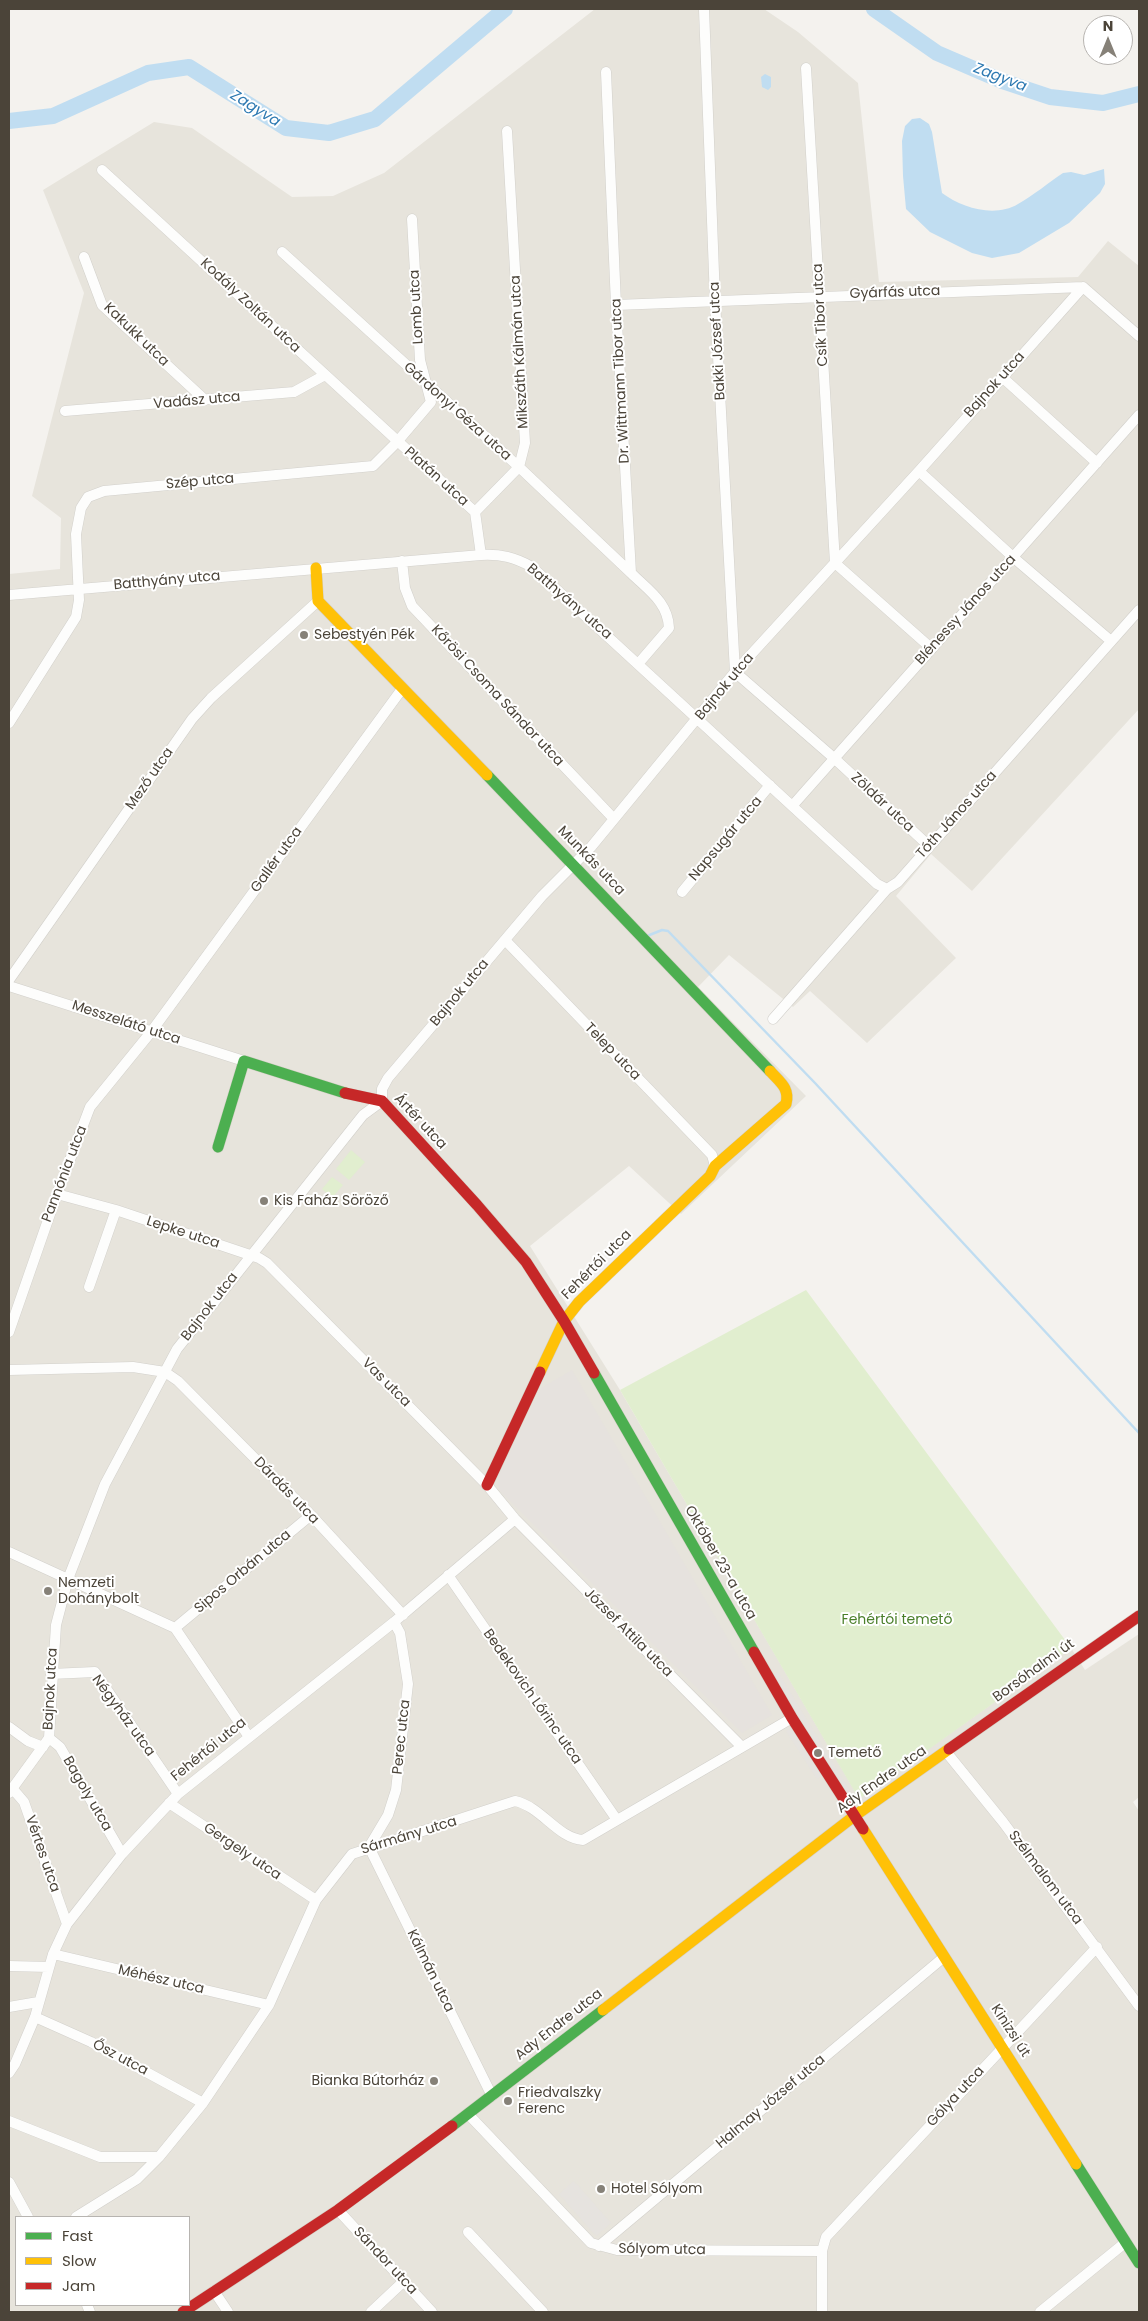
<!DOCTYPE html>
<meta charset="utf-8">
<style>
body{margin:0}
#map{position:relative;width:1148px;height:2321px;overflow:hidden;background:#f4f2ee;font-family:Poppins,sans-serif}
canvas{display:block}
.frame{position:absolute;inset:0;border:10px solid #4b4439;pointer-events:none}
.legend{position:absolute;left:15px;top:2216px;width:175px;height:90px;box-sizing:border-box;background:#fff;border:1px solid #b7b4b0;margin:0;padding:6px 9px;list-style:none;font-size:15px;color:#4b4439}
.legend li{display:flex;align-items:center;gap:10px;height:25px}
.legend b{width:25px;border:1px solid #b7b4b0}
.north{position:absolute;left:1083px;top:15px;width:50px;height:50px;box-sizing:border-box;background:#fff;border:1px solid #b7b4b0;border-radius:50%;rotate:0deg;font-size:14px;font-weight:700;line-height:20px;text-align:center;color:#4b4439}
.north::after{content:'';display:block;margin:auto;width:18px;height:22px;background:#868178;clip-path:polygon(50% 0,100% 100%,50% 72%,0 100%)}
</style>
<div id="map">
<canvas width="1148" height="2321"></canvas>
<div class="frame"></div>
<ul class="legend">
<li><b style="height:6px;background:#4caf50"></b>Fast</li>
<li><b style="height:6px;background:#ffc107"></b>Slow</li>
<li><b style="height:6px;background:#c62828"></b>Jam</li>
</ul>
<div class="north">N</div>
</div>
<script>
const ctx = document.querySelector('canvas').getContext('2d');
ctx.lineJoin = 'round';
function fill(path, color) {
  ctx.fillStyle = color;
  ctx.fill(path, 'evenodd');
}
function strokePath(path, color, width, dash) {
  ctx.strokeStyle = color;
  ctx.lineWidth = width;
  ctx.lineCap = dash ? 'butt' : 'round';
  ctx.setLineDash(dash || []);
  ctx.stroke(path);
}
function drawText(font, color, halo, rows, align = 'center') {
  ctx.font = font + ' Poppins,sans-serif';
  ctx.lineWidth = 4;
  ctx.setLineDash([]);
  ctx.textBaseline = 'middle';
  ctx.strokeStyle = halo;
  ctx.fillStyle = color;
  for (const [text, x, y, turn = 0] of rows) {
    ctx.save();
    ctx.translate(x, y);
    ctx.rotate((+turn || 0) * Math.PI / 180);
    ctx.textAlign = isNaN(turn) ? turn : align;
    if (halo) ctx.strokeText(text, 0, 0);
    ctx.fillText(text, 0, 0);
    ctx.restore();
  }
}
fill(new Path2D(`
 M595,9H764L798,32L858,83L879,282L1078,277L1108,241L1139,266V709L972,891L931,854L896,896L956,958L867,1043L810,991L793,1007L729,955L698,987L806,1096L681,1214L629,1166L530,1246L620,1390L859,1798L1071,1648L1085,1670L1139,1634V1797L1133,1802L1139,1811V2312H9V574L60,569L61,518L32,496L84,293L43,190L154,122L192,128L292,197L333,196L384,173ZM16,2217H189V2305H16Z`), '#e7e4dc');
fill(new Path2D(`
 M572,1370L772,1715L742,1733L499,1490L498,1477L541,1388Z`), '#e6e2de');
fill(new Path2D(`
 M351,1150L365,1162L349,1180L336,1169Z
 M332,1177L343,1185L332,1198L322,1189Z
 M806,1290L1071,1648L859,1799L620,1390Z`), '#e1eecf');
fill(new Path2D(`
 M778,1672L856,1801L850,1806L828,1773L817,1779L786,1731L797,1724L771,1676Z
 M574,2181L611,2223L596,2236L559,2194Z`), '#e6e3df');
fill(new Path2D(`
 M765,74L771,77V87L768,90L762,87L761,77Z
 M920,118L929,124L932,132L942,193C962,208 995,218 1018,204C1034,195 1048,183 1063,173L1071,172L1084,175L1104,169L1105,184L1100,193L1069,223L1019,253L992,258L972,253L930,232L906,209L903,176L902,141L905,126L912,119Z`), '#c0ddf1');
strokePath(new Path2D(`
 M647,936L662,930L668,931L815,1083L1139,1433`), '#c0ddf1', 2.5);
strokePath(new Path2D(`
 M874,9L937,53L1002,81L1050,97L1103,103L1139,94
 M9,121L53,116L148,73L189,67L286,128L329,133L375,119L505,9`), '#c0ddf1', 16);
const street = new Path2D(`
 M704,9L715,300L735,672L835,759L929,846
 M806,68L835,563L931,648
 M606,72L616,305L631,573C648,590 668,602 669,628L638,664
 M102,170L475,512
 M282,252L519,467L631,573
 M84,257L102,305L205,400
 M1083,287L1139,336
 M616,305L1083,287
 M1002,377L1097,463
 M65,411L294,392L325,375
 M919,471L1014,558L1111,641
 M481,555L475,512L519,467L525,443L507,131
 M402,561L405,588L412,606L614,819
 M9,595L481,555C501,554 514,557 532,567L877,884L887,889
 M9,723L76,617L79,600L76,534L81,508L88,497L104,491L373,466L397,442L431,402L420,360L412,219
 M793,805L1139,415
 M682,892L770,785
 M505,940L712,1155L715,1166
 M9,980L192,719L211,698L318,601
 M9,986L244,1061
 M773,1019L887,889L898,882L1139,610
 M57,1194L116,1210L259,1258L267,1263L487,1485L515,1519L742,1747
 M89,1287L116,1210
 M9,1332L57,1194L90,1107L151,1032L402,689
 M9,1370L133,1367L165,1372L178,1381L311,1515L403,1615
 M9,1552L175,1628L249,1737
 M448,1575L617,1820
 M394,1622L400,1633L408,1684L396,1790L388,1815L369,1847L492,2096
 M175,1628L311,1515
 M51,1674L95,1672L178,1794
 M9,1727L28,1741L43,1747
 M49,1738L60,1747L122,1854
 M947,1753L1003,1822L1139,2006
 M12,1788L24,1802L67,1924
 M9,1793L49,1738L56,1625L68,1579L105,1484L177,1349L363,1115L382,1101V1089L388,1078L542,896L591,847L735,672L919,471L1083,287
 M169,1803L316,1900
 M53,1954L269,2005
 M9,1966L49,1967
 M9,2007L38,2002
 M35,2017L91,2042L203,2103
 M9,2073L15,2064L35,2017L53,1954L67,1924L122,1854L178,1794L394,1622L515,1519
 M468,2114L591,2243L617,2250L822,2251
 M9,2121L100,2157H159
 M9,2182L28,2217
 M338,2210L432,2312
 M76,2217L137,2179L159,2157L203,2103L269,2005L316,1900L352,1854L515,1801C542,1807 557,1838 583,1840L792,1718
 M468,2232L543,2312
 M599,2246L944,1957
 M214,2291L228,2312
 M87,2305L90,2312
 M371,2312L403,2282
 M822,2312V2251L826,2237L1097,1947
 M1040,2312L1126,2242`);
const fast = new Path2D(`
 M487,775L770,1071
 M218,1147L244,1061L345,1093
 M594,1373L754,1652
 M452,2126L603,2010
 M1076,2164L1139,2263`);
const slow = new Path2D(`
 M316,568L318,601L487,775
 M540,1372L564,1321L579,1302L710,1176L715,1166L786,1104C790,1088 780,1082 770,1071
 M863,1829L1076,2164
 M603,2010L853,1817L949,1749`);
const jam = new Path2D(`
 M345,1093L382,1101L477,1205L526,1262L564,1321L594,1373
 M487,1485L540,1372
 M754,1652L792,1718L863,1829
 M949,1749L1139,1616
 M183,2312L338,2210L452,2126`);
strokePath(street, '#d2d0cb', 11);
strokePath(fast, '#d3cfc5', 12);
strokePath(slow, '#d3cfc5', 12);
strokePath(jam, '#d3cfc5', 12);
strokePath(street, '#fdfdfc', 10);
strokePath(fast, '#4caf50', 11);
strokePath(slow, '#ffc107', 11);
strokePath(jam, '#c62828', 11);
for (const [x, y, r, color] of [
 [304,635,5,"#868178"],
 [264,1201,5,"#868178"],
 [48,1591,5,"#868178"],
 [818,1753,5,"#868178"],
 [434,2081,5,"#868178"],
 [508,2101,5,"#868178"],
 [601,2189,5,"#868178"]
]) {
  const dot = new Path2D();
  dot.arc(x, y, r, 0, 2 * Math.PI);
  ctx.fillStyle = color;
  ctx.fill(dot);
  strokePath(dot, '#fff', 2);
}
drawText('14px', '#4b4439', '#fff', [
 ["Gyárfás utca",895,293,-2],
 ["Kodály Zoltán utca",250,306,43],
 ["Lomb utca",417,307,-93],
 ["Csík Tibor utca",821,315,-93],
 ["Kakukk utca",136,335,44],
 ["Bakki József utca",718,341,-93],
 ["Mikszáth Kálmán utca",520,352,-93],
 ["Dr. Wittmann Tibor utca",621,381,-93],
 ["Bajnok utca",995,385,-48],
 ["Vadász utca",197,401,-5],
 ["Gárdonyi Géza utca",457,412,42],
 ["Platán utca",436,477,42],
 ["Szép utca",200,482,-5],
 ["Batthyány utca",167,581,-5],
 ["Batthyány utca",569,602,41],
 ["Blénessy János utca",966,610,-48],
 ["Bajnok utca",725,687,-50],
 ["Kőrösi Csoma Sándor utca",497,696,47],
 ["Mező utca",150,779,-55],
 ["Zöldár utca",882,803,43],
 ["Tóth János utca",957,815,-48],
 ["Napsugár utca",726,839,-50],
 ["Gallér utca",277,860,-54],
 ["Munkás utca",591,861,46],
 ["Bajnok utca",460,993,-50],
 ["Messzelátó utca",126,1023,18],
 ["Telep utca",612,1052,46],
 ["Ártér utca",420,1122,47],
 ["Pannónia utca",65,1174,-69],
 ["Lepke utca",183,1233,18],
 ["Fehértói utca",597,1265,-45],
 ["Bajnok utca",210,1307,-52],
 ["Vas utca",386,1383,45],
 ["Dárdás utca",286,1491,46],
 ["Október 23-a utca",720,1563,60],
 ["Sipos Orbán utca",243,1572,-40],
 ["József Attila utca",628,1633,45],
 ["Borsóhalmi út",1034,1671,-36],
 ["Bajnok utca",51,1689,-87],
 ["Bedekovich Lőrinc utca",532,1697,55],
 ["Négyház utca",123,1716,54],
 ["Perec utca",402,1737,-84],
 ["Fehértói utca",209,1750,-39],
 ["Ady Endre utca",882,1780,-35],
 ["Bagoly utca",87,1794,60],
 ["Sármány utca",409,1836,-17],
 ["Gergely utca",242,1852,34],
 ["Vértes utca",42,1854,71],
 ["Szélmalom utca",1045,1878,53],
 ["Kálmán utca",430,1971,64],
 ["Méhész utca",161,1980,13],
 ["Ady Endre utca",559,2025,-38],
 ["Kinizsi út",1010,2031,57],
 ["Ősz utca",120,2058,28],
 ["Gólya utca",956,2097,-47],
 ["Halmay József utca",771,2102,-40],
 ["Sólyom utca",662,2250,1],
 ["Sándor utca",385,2261,47]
]);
drawText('14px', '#4b4439', '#fff', [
 ["Sebestyén Pék",314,635],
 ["Kis Faház Söröző",274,1201],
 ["Nemzeti",58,1583],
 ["Dohánybolt",58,1599],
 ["Temető",828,1753],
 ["Bianka Bútorház",424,2081,"right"],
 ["Friedvalszky",518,2093],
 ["Ferenc",518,2109],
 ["Hotel Sólyom",611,2189]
], 'left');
drawText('14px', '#4a7f2a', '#fff', [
 ["Fehértói temető",897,1620]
]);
drawText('italic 15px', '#2e7ab2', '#fff', [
 ["Zagyva",1000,78,21],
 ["Zagyva",255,109,32]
]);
</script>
